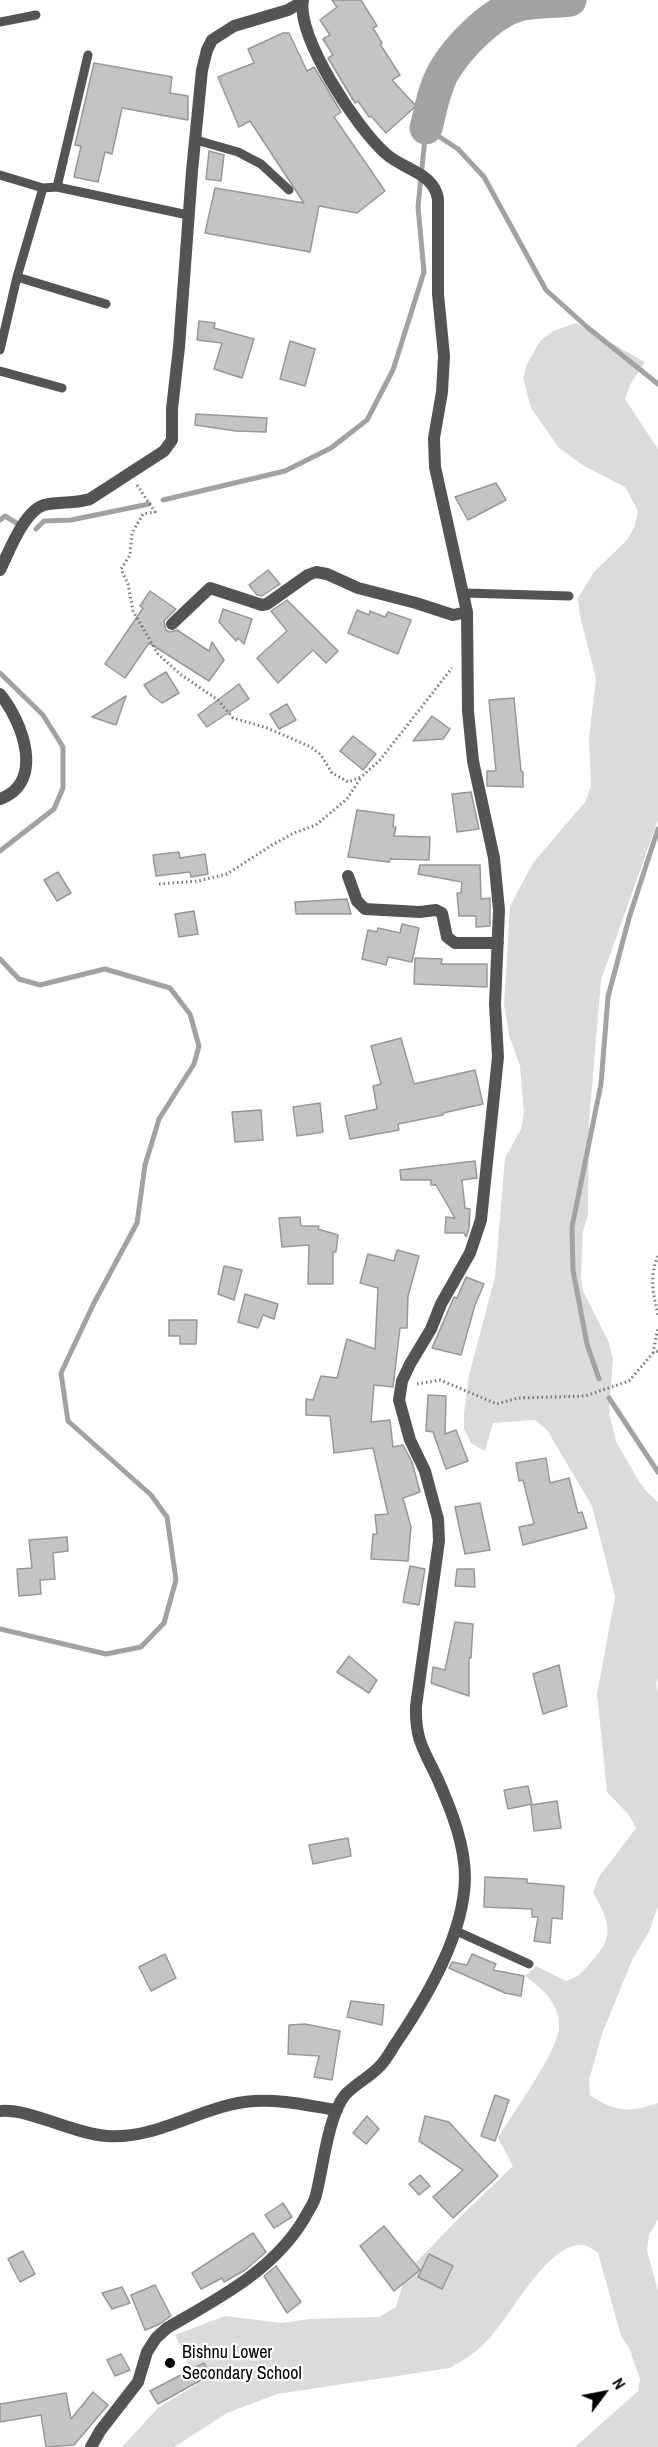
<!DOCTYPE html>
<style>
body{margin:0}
#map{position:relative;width:658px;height:2447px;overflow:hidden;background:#fff;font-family:"Archivo Narrow",sans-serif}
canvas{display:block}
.north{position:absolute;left:574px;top:2363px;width:60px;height:60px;-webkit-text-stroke:4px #fff;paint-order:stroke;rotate:58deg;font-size:16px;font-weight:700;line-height:24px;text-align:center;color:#000}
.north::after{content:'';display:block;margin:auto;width:21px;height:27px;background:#000;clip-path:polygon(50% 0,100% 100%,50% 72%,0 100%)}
</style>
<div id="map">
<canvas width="658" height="2447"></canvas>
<div class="north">N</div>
</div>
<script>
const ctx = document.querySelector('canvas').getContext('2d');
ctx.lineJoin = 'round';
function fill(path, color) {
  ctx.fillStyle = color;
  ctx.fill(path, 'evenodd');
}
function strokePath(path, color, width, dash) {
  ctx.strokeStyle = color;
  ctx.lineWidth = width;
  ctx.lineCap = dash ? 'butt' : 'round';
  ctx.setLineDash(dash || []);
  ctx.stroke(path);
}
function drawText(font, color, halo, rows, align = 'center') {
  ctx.font = font + ' "Archivo Narrow",sans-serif';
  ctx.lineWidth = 4.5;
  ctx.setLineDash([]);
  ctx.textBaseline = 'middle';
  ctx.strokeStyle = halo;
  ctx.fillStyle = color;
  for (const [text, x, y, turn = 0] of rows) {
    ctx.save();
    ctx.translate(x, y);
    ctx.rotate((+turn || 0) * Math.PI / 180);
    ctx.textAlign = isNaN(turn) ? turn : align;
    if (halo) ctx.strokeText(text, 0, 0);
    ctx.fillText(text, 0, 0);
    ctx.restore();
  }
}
fill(new Path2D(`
 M576,323L645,362L630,385L625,399L658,449V820L601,980L589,1123L588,1215L583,1231L581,1276L583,1291L609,1343L613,1359L609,1413L616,1441L638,1480L647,1492L658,1502V1679L656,1683L658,1694V1906L649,1932L633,1958L602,2034L589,2080L590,2095C614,2112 631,2113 658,2103V2219L649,2235L647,2250L658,2291V2447H575L638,2391L640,2379L629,2348L621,2336L598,2253C593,2250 588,2245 582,2245C546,2243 508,2322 484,2344C474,2354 462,2361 450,2368L277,2394L227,2413L174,2447H122L158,2408L197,2384L175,2335L225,2316L282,2323L309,2319L379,2317L396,2307L406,2273L461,2216L513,2166L498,2138C512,2114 556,2054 559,2029C561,2005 542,1988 525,1976L536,1966L566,1981C582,1975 581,1973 592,1961C617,1934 608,1921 593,1892L599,1877L636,1828L629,1815L607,1792L597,1694L615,1597L592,1506L547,1430L535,1420L493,1423L485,1451L471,1443L464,1429V1413L469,1375L495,1277L505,1158L521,1129L524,1114L520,1066L509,1035L504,1004L510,906L533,863L585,802L591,787L589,739L596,678L580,616L578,598L594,572L628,539L635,525L638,511L625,487L584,466L559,448L531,408L523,378L527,364L540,341L553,331Z`), '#dbdbdb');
strokePath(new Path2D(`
 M163,500L285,471L331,448L367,420L393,370L424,272L418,207L426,128L458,149L484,177L546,290L587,327L658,384
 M0,520L5,516L18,524
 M36,529L44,521L71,520L149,504
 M0,673L43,715L63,747V788L54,809L0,851
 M0,959L19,979L40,985L105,969L170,988L190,1014L199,1046L194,1064L159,1119L145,1165L137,1223L94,1303L61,1373L68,1421L151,1495L167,1517L176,1580L164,1623L141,1647L106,1654L0,1629
 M599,1379L587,1344L573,1270L572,1227L601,1084L608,997L629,918L658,829
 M609,1398L658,1472`), '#a2a2a2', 5);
strokePath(new Path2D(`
 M426,128C431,109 434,88 444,71C458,47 492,12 519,5C535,1 553,2 570,0`), '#a2a2a2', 33);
const building = new Path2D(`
 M332,0H361L377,26L373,28L382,43L380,44L400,75L392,80L416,106L386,133L371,116L369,117L358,101L355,103L328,58L333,55L323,39L330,35L320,20L337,7Z
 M283,33H289L307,71L314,67L341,112L334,117L385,191L357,213L319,206L310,252L205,233L215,188L304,203L250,121L239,127L218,77L254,63L248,49Z
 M94,63L172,77L170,93L188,96V120L122,108L112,154L105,152L98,182L74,177L81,146L75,145Z
 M209,151L224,155L221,181L206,179Z
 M199,321L215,323L214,328L254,339L242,378L214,369L222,343L197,340Z
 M290,341L315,349L305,386L280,379Z
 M196,414L267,418L266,432L236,431L195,425Z
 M496,483L506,500L468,520L455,497Z
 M268,570L280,584L262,596L257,595L249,585Z
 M150,591L176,609L164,621L166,630L170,632L177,630L209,651L212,642L224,660L209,681L149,643L125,678L105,664L143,608L140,606Z
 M287,600L338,651L326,663L313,650L278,683L257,658L287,631L271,611Z
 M223,609L252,619L244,644L238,638L236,641L219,622Z
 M357,610L369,615L370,611L385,617L388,612L411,620L398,654L348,633Z
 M166,672L179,693L162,703L151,695L144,685Z
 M239,684L249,699L207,727L198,715Z
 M126,696L116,725L92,717Z
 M514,698L521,771L523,772V787L487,786V771H496L489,700Z
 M287,704L296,720L279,729L270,714Z
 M432,716L450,729L443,739L413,741Z
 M353,736L376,754L363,770L340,751Z
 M471,792L479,829L457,832L452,794Z
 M357,810L394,815L393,827H396L394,836L430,837L429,860L390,859L389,862L348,857Z
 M179,852L180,858L205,854L208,874L191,877L190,872L156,876L153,855Z
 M420,865H480L481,899L490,898V926L476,927V916H459L457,893H461L462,882L418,874Z
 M58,872L71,893L57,901L44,880Z
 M347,899L351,914H296L295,902Z
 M194,911L198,934L179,937L175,914Z
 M402,924L419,928L412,962L388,957L386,965L362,959L368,930L377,932L378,928L400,933Z
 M415,958L442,959L441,964H487V987L414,984Z
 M401,1038L414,1084L475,1070L483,1104L443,1113V1115L398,1124L399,1130L350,1139L345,1116L377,1109L373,1086L381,1084L371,1046Z
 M320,1103L323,1132L297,1136L293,1107Z
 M261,1110L263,1140L235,1142L232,1112Z
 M475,1161L477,1178L462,1180L465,1208L470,1209L469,1229L466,1237L464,1233H445L446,1217L455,1218L436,1185H431V1180H401L400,1170Z
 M300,1217L301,1226H319L318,1229L338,1235L336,1252H333V1284H308L309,1245L282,1247L279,1218Z
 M397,1250L419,1256L408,1296L407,1328H400L393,1387L374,1385L371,1422L390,1420L393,1447L403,1445L412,1462L420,1492L403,1498L411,1527L408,1561L371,1559L373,1534H377L375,1515L388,1514L373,1448L334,1453L330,1416L306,1415V1399L313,1400L321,1376L337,1378L347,1339L375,1349L378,1288L360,1283L368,1254L394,1261Z
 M224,1266L242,1270L234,1300L218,1294Z
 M466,1277L484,1284L475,1305L461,1355L432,1348L451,1304L454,1297L457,1298Z
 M245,1294L278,1304L274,1319L263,1315L258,1328L238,1322Z
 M169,1320H197L196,1344H180V1336H169Z
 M428,1395L446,1396L445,1434L456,1430L468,1461L446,1469L433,1432L426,1431Z
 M546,1458L550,1483L569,1478L578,1513L582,1512L587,1528L523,1545L519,1527L534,1524L523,1480L519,1481L516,1463Z
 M480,1503L490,1550L465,1554L455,1507Z
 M67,1537L68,1551L53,1553L55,1579L40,1580L41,1594L19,1596L17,1569L32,1568L29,1540Z
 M410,1566L425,1569L419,1605L403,1602Z
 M457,1569H474L475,1587L455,1586Z
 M455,1622L473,1624L471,1658H469V1696L431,1683L433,1667L445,1670Z
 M349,1656L377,1680L369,1693L337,1672Z
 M559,1665L567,1706L543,1714L533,1674Z
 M528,1786L532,1804L508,1809L504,1790Z
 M557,1801L561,1828L534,1831L531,1805Z
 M348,1838L351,1856L313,1864L309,1845Z
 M485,1877L527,1879V1883L564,1886L562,1919L552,1918L550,1943L534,1941L538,1917H532V1909L484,1907Z
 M165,1954L176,1978L151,1991L139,1967Z
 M472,1954L496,1964L493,1970L524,1976L521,1996L505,1993L449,1968L452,1962L467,1965Z
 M351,2001L384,2005L382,2025L347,2017Z
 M305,2024L340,2031L332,2080L314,2077L319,2056L288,2054L289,2025Z
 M495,2095L509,2100L495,2141L481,2136Z
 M367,2116L379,2129L366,2144L353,2133Z
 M425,2116L449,2122L498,2176L453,2218L433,2197L463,2170L419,2141Z
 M420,2175L430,2186L419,2195L409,2184Z
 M283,2203L292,2217L274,2228L265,2215Z
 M384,2226L420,2270L394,2291L360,2246Z
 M253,2233L266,2252L245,2270L224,2282L222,2278L201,2289L192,2273Z
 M23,2251L35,2274L20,2282L8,2259Z
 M429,2254L453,2266L442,2289L418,2277Z
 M276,2266L301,2302L287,2313L264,2276Z
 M155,2285L171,2316L158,2325L145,2330L131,2295Z
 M122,2287L130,2303L112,2309L102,2293Z
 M121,2354L130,2370L115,2376L107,2360Z
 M204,2363L210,2375L158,2404L150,2391Z
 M93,2392L108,2405L74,2445L46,2447L41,2415L0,2422V2404L66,2393L71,2419Z`);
fill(building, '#c4c4c4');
strokePath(building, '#989898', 1.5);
strokePath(new Path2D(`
 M137,485L155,512L143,514L132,533L130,555L121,569L128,584L133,611L158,654L180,674L218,700L233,718L267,728L311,747L321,755L332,773L348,782L361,777L380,760L452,668
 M159,884L198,881L227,874L272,845L294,833L316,825L347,799L360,779
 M658,1256C649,1277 653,1293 658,1315
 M653,1353L658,1328
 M417,1384L440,1380L497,1404L518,1398L585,1396L629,1381L653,1353L658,1351`), '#767676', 3, [1.5, 3]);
strokePath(new Path2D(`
 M0,22L36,15
 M196,140L238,152L261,164L289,190
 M0,175L43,188L57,187L188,215
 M57,187L88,55
 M17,277L106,304
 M0,350L17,277L43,188
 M0,371L62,388
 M464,593L569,596
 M454,1930L529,1964`), '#545454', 9);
strokePath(new Path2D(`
 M0,570C9,552 24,511 44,505C59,501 75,504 90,499L164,451L172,440V409L179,347L192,171L202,70L207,50L212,40L234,26L288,10L302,2
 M172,624L210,588L262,605L267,604L308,575L316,572L327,574L358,588L416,603L453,615L467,612
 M0,694C22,721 46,782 0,799
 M348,876L357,901L365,909L420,912L436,910L442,913L447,937L455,943H498
 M0,2111C29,2108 73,2134 107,2136C158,2140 204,2104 254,2101C281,2099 310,2106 337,2110
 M91,2447L100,2431L138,2382L147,2352L156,2338L167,2328C217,2299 273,2271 304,2219C308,2211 314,2204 316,2195C323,2168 328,2116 345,2095C355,2084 370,2077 380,2066C387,2059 392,2048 398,2040C428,1995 464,1934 465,1878C465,1845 452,1812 439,1782C425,1751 415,1742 416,1706L439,1541L438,1519L425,1471L410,1440L399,1400L402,1381L410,1364L431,1329L441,1304L470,1253L481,1220L498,1057L495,1004L499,910L494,858L473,761L468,711L467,612L435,467L434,438L442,392L444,356L438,294V199C434,172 403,170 385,153C357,128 296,37 303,0`), '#545454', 12);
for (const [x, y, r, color] of [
 [170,2363,6,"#000"]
]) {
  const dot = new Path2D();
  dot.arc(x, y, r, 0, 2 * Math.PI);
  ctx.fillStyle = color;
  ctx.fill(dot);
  strokePath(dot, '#fff', 2);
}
drawText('18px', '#000', '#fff', [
 ["Bishnu Lower",182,2353],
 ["Secondary School",182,2374]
], 'left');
</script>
